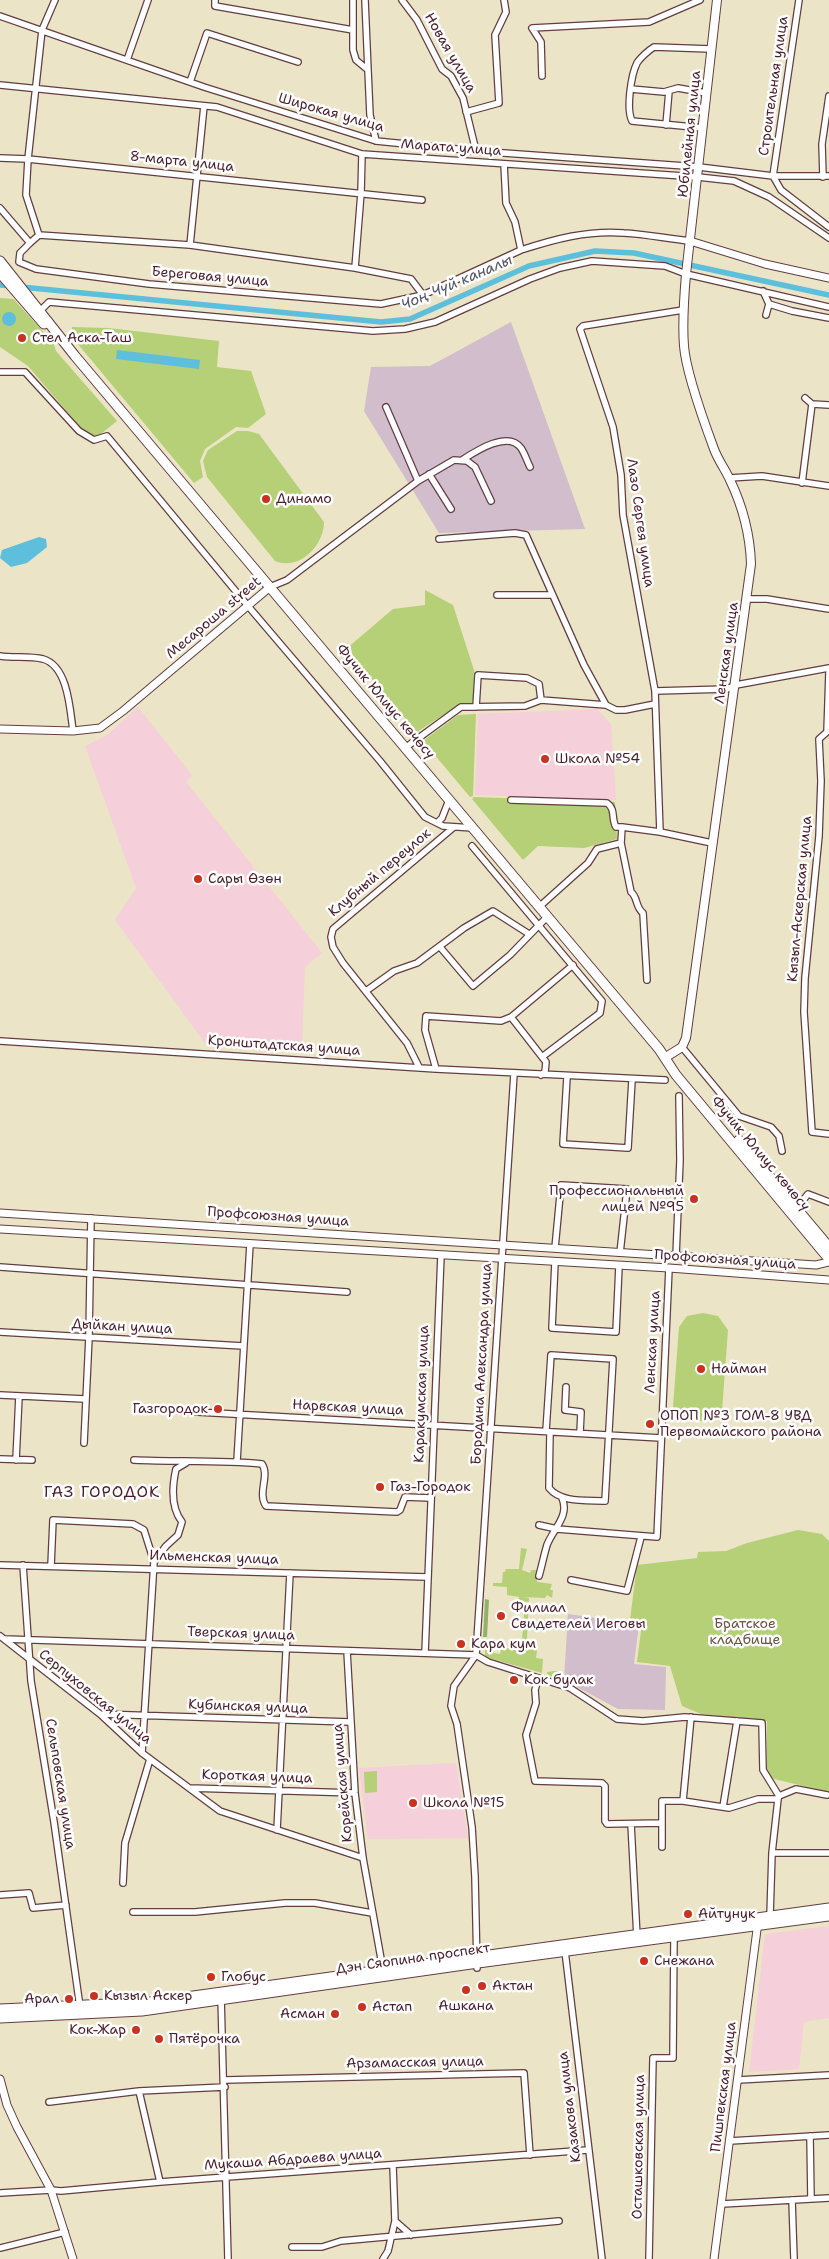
<!DOCTYPE html>
<meta charset="utf-8">
<style>
body{margin:0}
canvas{display:block;background:#ebe4c6}
</style>
<canvas width="829" height="2259"></canvas>
<script>
const ctx = document.querySelector('canvas').getContext('2d');
ctx.lineJoin = 'round';
function fill(path, color) {
  ctx.fillStyle = color;
  ctx.fill(path, 'evenodd');
}
function strokePath(path, color, width, dash) {
  ctx.strokeStyle = color;
  ctx.lineWidth = width;
  ctx.lineCap = dash ? 'butt' : 'round';
  ctx.setLineDash(dash || []);
  ctx.stroke(path);
}
function drawText(font, color, halo, rows, align = 'center') {
  ctx.font = font + ' "Shantell Sans",sans-serif';
  ctx.lineWidth = 5;
  ctx.setLineDash([]);
  ctx.textBaseline = 'middle';
  ctx.strokeStyle = halo;
  ctx.fillStyle = color;
  for (const [text, x, y, turn = 0] of rows) {
    ctx.save();
    ctx.translate(x, y);
    ctx.rotate((+turn || 0) * Math.PI / 180);
    ctx.textAlign = isNaN(turn) ? turn : align;
    if (halo) ctx.strokeText(text, 0, 0);
    ctx.fillText(text, 0, 0);
    ctx.restore();
  }
}
fill(new Path2D(`
 M138,707L192,775L186,782L322,953L305,967L302,1048L205,1043L115,920L136,888L85,746L107,735Z
 M597,709L611,724L616,800L475,795L478,714Z
 M456,1763L468,1838L368,1839L359,1768Z
 M829,1926V2018L804,2022L799,2069L749,2072L765,1934Z`), '#f5cfd9');
fill(new Path2D(`
 M511,322L585,529L439,533L364,411L371,367L430,366Z
 M568,1614L639,1624L634,1664L666,1667L665,1710L618,1709L564,1680Z`), '#d1bdcb');
fill(new Path2D(`
 M0,298L14,299L17,303L53,342L56,351L117,421L92,441L28,366L0,347Z
 M72,327L109,328L219,341L217,367L251,371L266,414L248,428L236,427L205,449L200,461L203,477L194,483L72,337Z
 M237,431H248L259,434L324,522C324,546 299,571 275,561L207,477L203,461L208,450Z
 M425,590L453,605L474,670L473,704H460L417,732L346,649L393,609L425,605Z
 M476,714L473,796L470,797L423,741L458,715Z
 M474,797L615,802L617,839L584,848L538,846L523,860L472,799Z
 M703,1313L718,1316L728,1330L722,1411C705,1426 689,1424 673,1407L679,1327L687,1316Z
 M798,1530L822,1534L829,1541V1792L770,1778L767,1773V1721L701,1714L682,1706L670,1666L637,1662L642,1623L630,1620L637,1565L697,1558L698,1552L726,1551L747,1543Z
 M521,1548L527,1549L522,1570L530,1573L531,1570H536L537,1582L552,1584L550,1590H553L552,1598L547,1595L545,1598L523,1597L529,1598V1602L518,1601L519,1597L507,1595V1587L493,1586V1583H502L503,1572H505L506,1569H519Z
 M524,1614H528L527,1640L524,1642L522,1640Z
 M485,1643L493,1645L494,1653L500,1654L501,1647L504,1644H506V1648H510L511,1644L532,1646L537,1650L536,1658L543,1659L542,1673L485,1657Z
 M554,1671L563,1672V1680L547,1675V1672Z
 M377,1771V1792L365,1793L364,1772Z`), '#b5d076');
fill(new Path2D(`
 M485,1599L489,1600L487,1637H483Z`), '#90b267');
fill(new Path2D(`
 M2 319a7 7 0 1 1 14 0a7 7 0 1 1-14 0Z
 M117,350L200,360L199,369L116,359Z
 M39,537L46,539L47,547L27,563L11,567L0,558L2,550Z`), '#5dbfdc');
strokePath(new Path2D(`
 M0,285L12,286
 M21,287L381,322L410,319L529,266L595,251L634,253L829,295`), '#5dbfdc', 5.5);
const minor = new Path2D(`
 M215,0V6L353,30
 M353,0V50L356,60L368,70L370,115L376,141
 M365,0L368,70
 M402,0L417,20L442,69L451,76L463,98L476,151
 M799,0L773,176L781,190L829,227
 M0,16L204,87L376,141L476,151L699,167L773,176H829
 M127,60L148,0
 M542,76L541,42L532,28L649,22L700,0
 M190,82L207,33L298,62
 M0,85L217,107L362,154L698,177L734,181L769,197L829,238
 M631,89L664,92L678,88L706,93
 M466,112L499,103L495,35L506,12L504,0
 M666,125L669,91
 M703,128L632,121C626,109 631,75 637,63C640,58 649,50 654,47L711,49
 M0,158L28,159L422,200
 M823,177L822,144L829,96
 M0,208L30,243L39,235
 M39,235L190,245L355,268L411,279L423,295
 M39,235L26,195L28,159L42,30L55,0
 M30,243L20,253L19,262L36,269L149,284L381,304L423,295L521,250L515,222L506,203L504,164
 M190,245L204,106
 M521,250C555,239 588,230 624,233C646,234 668,239 690,241
 M355,268L361,193L362,154
 M763,291L769,304L766,315
 M769,304L792,311L829,318
 M40,311L49,302L373,331L405,329L435,322L530,279L560,268L592,261L665,266L686,274L829,307
 M0,372H25L79,431L94,440L107,436L248,606L380,761L425,817L443,826L473,828
 M805,398L812,404L829,405
 M386,407L418,481
 M462,460C476,451 508,430 521,448C525,454 527,461 530,467
 M429,474L451,509
 M729,478L762,476L829,486
 M802,483L812,404
 M439,539L515,533L526,535L584,665L606,705L616,710H625L655,704
 M270,587L287,580L418,481L454,460L467,461L475,467L491,501
 M497,595H551
 M748,599H767L829,609
 M0,656C13,658 30,656 43,659C68,666 70,709 73,731
 M829,672L827,732L819,739L821,781L819,836L805,978L804,1012L812,1132L829,1134
 M655,691L727,689L736,685L829,668
 M476,707L478,675L527,678L539,684L541,700
 M405,748L461,707L525,706L541,700L606,705
 M511,800L607,803C616,809 611,819 616,827H622
 M437,823L442,818L449,800
 M660,832L655,691L623,515L621,475L613,427L580,329L583,326L683,310
 M472,846L602,1001L600,1013L542,1057
 M539,907L588,863L597,849L621,843
 M440,947L473,986L510,955L547,917
 M647,980L643,913C635,907 638,897 631,892L621,843L622,827L660,832L712,843
 M366,991L394,971L417,963L464,928L493,911L529,934
 M511,1017L546,1062L545,1072L541,1075
 M0,1041L436,1069L665,1080
 M682,1047L739,1116L771,1127L779,1136L782,1151
 M419,1067L407,1043L343,963L333,947L331,937L333,929L454,827
 M436,1069L425,1030L426,1016L501,1021L511,1017L573,965
 M567,1077L563,1144L628,1148L632,1080
 M796,1209L808,1194L829,1202
 M555,1248L561,1185L627,1189L620,1253
 M676,1256L680,1160L679,1096
 M555,1262L552,1328L616,1332L619,1266
 M0,1267L347,1292
 M0,1332L243,1346
 M566,1387L565,1410L581,1412L580,1433
 M0,1395L85,1399
 M179,1411L661,1438
 M546,1431L551,1355L613,1359L605,1501C586,1500 561,1503 549,1488L550,1432
 M84,1443L89,1337L91,1218
 M0,1459L32,1460
 M16,1460L19,1396
 M134,1460C176,1462 219,1460 262,1464C270,1476 257,1493 266,1506L397,1512L400,1510L405,1497L430,1498
 M237,1461L250,1244
 M539,1525L557,1529L657,1537L669,1268
 M154,1562L166,1546L178,1535L182,1522C171,1508 172,1487 176,1469L186,1463
 M0,1565L427,1577
 M23,1565L31,1681L54,1822L80,2007
 M51,1566L53,1520L133,1524L144,1530L154,1562L142,1753
 M539,1576C542,1565 544,1555 547,1545C553,1529 570,1516 562,1498
 M571,1580L627,1591L641,1537
 M0,1636L100,1714L142,1753L220,1811L363,1858
 M5,1639L476,1655L488,1662L570,1688L617,1719L643,1721L685,1717L762,1723L763,1770L779,1796L778,1799
 M347,1651L355,1793L363,1858L383,1970
 M425,1653L441,1255
 M476,1655L514,1074
 M476,1655L454,1686L451,1706L457,1724L472,1827L475,1877L477,1968
 M538,1679L535,1690L536,1703L526,1735L535,1781L602,1783L605,1786V1821L607,1824L662,1823
 M100,1714L350,1722
 M189,1788L355,1793
 M779,1796L796,1789L827,1795
 M683,1801L691,1717
 M723,1807L737,1721
 M631,1824L637,1937
 M277,1830L290,1573
 M662,1847V1801H683L729,1808L758,1799H778L772,1853L770,1916
 M772,1853H829
 M123,1883L125,1843L150,1759
 M0,1895L29,1893L33,1908L66,1905
 M133,1912H195L285,1903H315L372,1913
 M565,1951L602,2259
 M221,1997L228,2259
 M225,2080L524,2073L530,2155
 M738,2080L829,2075
 M139,2091L160,2182
 M49,2102L139,2091L225,2087
 M810,2136L811,2199
 M730,2141L829,2135
 M393,2166L395,2221L411,2235
 M0,2193L51,2190L61,2191L160,2182L588,2150
 M792,2200L794,2259
 M722,2204L829,2198
 M292,2247H322L341,2241L559,2221
 M0,2248L65,2232
 M383,2259L388,2251L395,2221
 M649,2259L653,2058H673L674,1936`);
const tertiary = new Path2D(`
 M690,241L765,264L829,278
 M0,729L73,731L100,728L123,711L270,587
 M0,1213L816,1265L829,1262
 M0,1229L669,1268L829,1280
 M0,2079L7,2105L17,2127L51,2190L73,2259
 M714,2259L758,1922`);
const secondary = new Path2D(`
 M666,1057L682,1047L686,1038L751,564C750,534 743,507 730,480C725,469 718,460 714,449C704,422 686,373 684,346C682,322 684,298 686,274L717,0`);
const primary = new Path2D(`
 M0,261L75,356L659,1049L676,1075L829,1259
 M0,273L44,324
 M739,1140L829,1247
 M0,2009L150,2002L829,1908
 M0,2018L142,2011L478,1963L829,1916`);
strokePath(minor, '#623d42', 8);
strokePath(tertiary, '#623d42', 9);
strokePath(secondary, '#623d42', 10);
strokePath(primary, '#623d42', 11);
strokePath(minor, '#fff', 5.5);
strokePath(tertiary, '#fff', 7);
strokePath(secondary, '#fff', 8);
strokePath(primary, '#fff', 9);
for (const [x, y, r, color] of [
 [22,338,5,"#c8321e"],
 [266,499,5,"#c8321e"],
 [545,759,5,"#c8321e"],
 [198,879,5,"#c8321e"],
 [694,1199,5,"#c8321e"],
 [701,1369,5,"#c8321e"],
 [218,1409,5,"#c8321e"],
 [650,1424,5,"#c8321e"],
 [380,1487,5,"#c8321e"],
 [501,1616,5,"#c8321e"],
 [461,1644,5,"#c8321e"],
 [514,1680,5,"#c8321e"],
 [413,1803,5,"#c8321e"],
 [688,1914,5,"#c8321e"],
 [644,1961,5,"#c8321e"],
 [211,1977,5,"#c8321e"],
 [482,1986,5,"#c8321e"],
 [466,1990,5,"#c8321e"],
 [94,1996,5,"#c8321e"],
 [69,1999,5,"#c8321e"],
 [362,2007,5,"#c8321e"],
 [335,2014,5,"#c8321e"],
 [136,2030,5,"#c8321e"],
 [159,2039,5,"#c8321e"]
]) {
  const dot = new Path2D();
  dot.arc(x, y, r, 0, 2 * Math.PI);
  ctx.fillStyle = color;
  ctx.fill(dot);
  strokePath(dot, '#fff', 2);
}
drawText('14px', '#4a1f2b', '#fff', [
 ["Новая улица",450,53,60],
 ["Строительная улица",774,86,-82],
 ["Широкая улица",331,113,16],
 ["Юбилейная улица",690,134,-84],
 ["Марата улица",451,148,4],
 ["8-марта улица",182,162,6],
 ["Береговая улица",210,277,5],
 ["Лазо Сергея улица",640,523,82],
 ["Месароша street",214,618,-40],
 ["Ленская улица",727,653,-82],
 ["Фучик Юлиус көчөсү",385,702,50],
 ["Клубный переулок",380,873,-40],
 ["Кызыл-Аскерская улица",800,899,-85],
 ["Кронштадтская улица",284,1046,4],
 ["Фучик Юлиус көчөсү",760,1154,50],
 ["Профсоюзная улица",278,1217,4],
 ["Профсоюзная улица",725,1260,4],
 ["Дыйкан улица",122,1327,3],
 ["Ленская улица",653,1342,-87],
 ["Бородина Александра улица",482,1364,-87],
 ["Каракумская улица",422,1394,-88],
 ["Нарвская улица",348,1408,3],
 ["Ильменская улица",214,1558,2],
 ["Тверская улица",241,1634,2],
 ["Серпуховская улица",95,1697,39],
 ["Кубинская улица",248,1707,2],
 ["Короткая улица",257,1777,2],
 ["Корейская улица",343,1783,-95],
 ["Сельповская улица",60,1784,81],
 ["Дэн Сяопина проспект",413,1959,-8],
 ["Арзамасская улица",415,2063,-1],
 ["Пишпекская улица",724,2087,-83],
 ["Казакова улица",570,2107,-97],
 ["Осташковская улица",639,2147,-89],
 ["Мукаша Абдраева улица",293,2160,-4]
]);
drawText('14px', '#4a1f2b', '#fff', [
 ["Стел Аска-Таш",32,338],
 ["Динамо",276,499],
 ["Школа №54",555,759],
 ["Сары Өзөн",208,879],
 ["Профессиональный",684,1191,"right"],
 ["лицей №95",684,1207,"right"],
 ["Найман",711,1369],
 ["Газгородок",208,1409,"right"],
 ["ОПОП №3 ГОМ-8 УВД",660,1416],
 ["Первомайского района",660,1432],
 ["Газ-Городок",390,1487],
 ["Филиал",511,1608],
 ["Свидетелей Иеговы",511,1624],
 ["Кара кум",471,1644],
 ["Кок булак",524,1680],
 ["Школа №15",423,1803],
 ["Айтунук",698,1914],
 ["Снежана",654,1961],
 ["Глобус",221,1977],
 ["Актан",492,1986],
 ["Кызыл Аскер",104,1996],
 ["Арал",59,1999,"right"],
 ["Ашкана",466,2006,"center"],
 ["Астап",372,2007],
 ["Асман",325,2014,"right"],
 ["Кок-Жар",126,2030,"right"],
 ["Пятёрочка",169,2039]
], 'left');
drawText('14px', '#6a5442', '#fff', [
 ["Братское",745,1624],
 ["кладбище",745,1640]
]);
drawText('italic 15px', '#515769', '#fff', [
 ["Чоң Чүй каналы",457,283,-23]
]);
ctx.letterSpacing = '1px';
drawText('16px', '#4a1f2b', '#fff', [
 ["ГАЗ ГОРОДОК",102,1493]
]);
ctx.letterSpacing = '0px';
</script>
